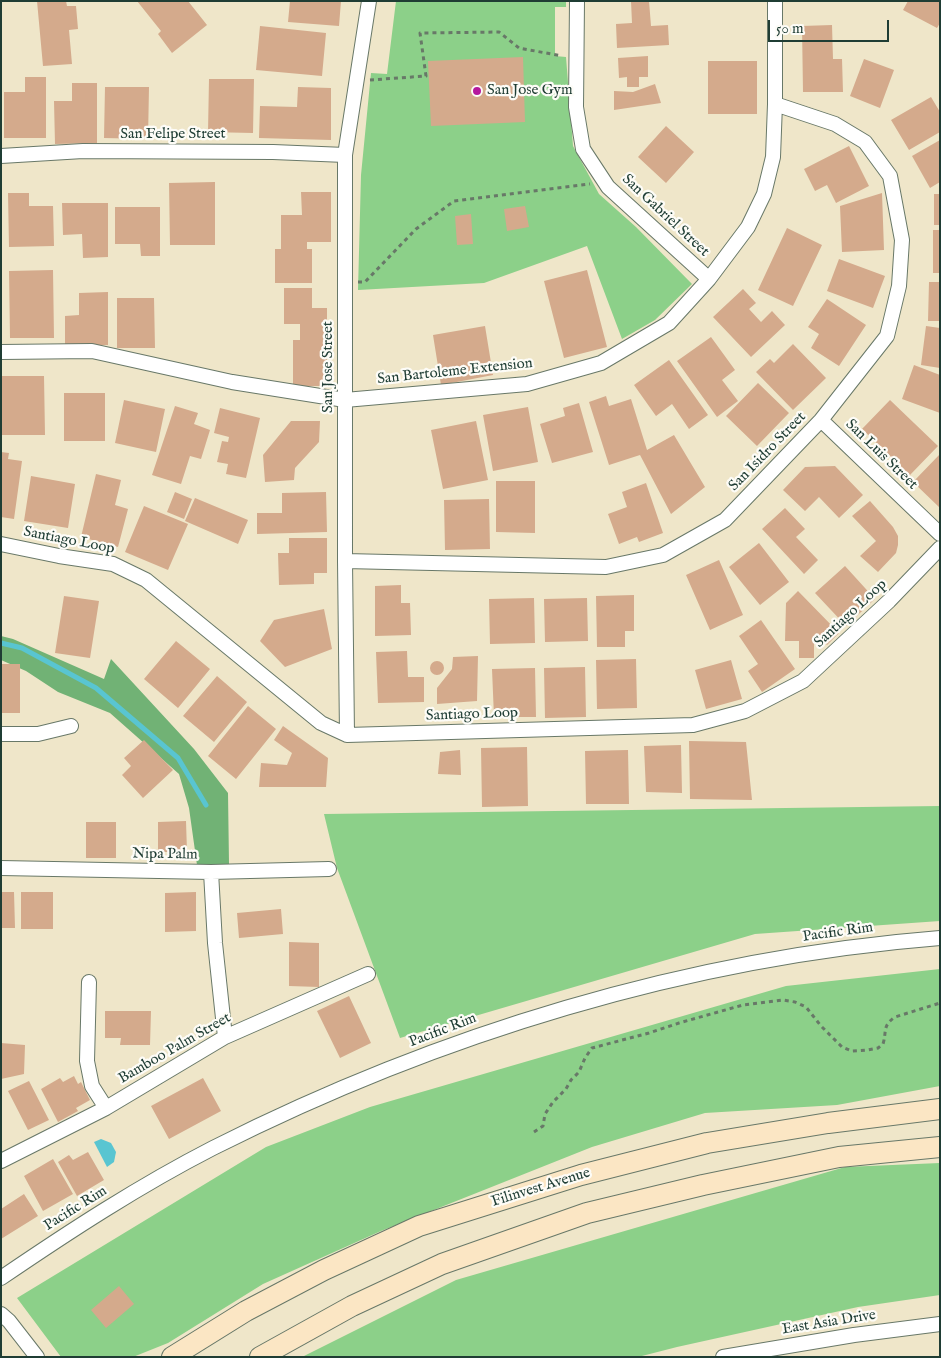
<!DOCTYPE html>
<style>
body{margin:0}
#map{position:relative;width:941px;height:1358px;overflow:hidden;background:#efe6c9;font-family:"IM FELL English",serif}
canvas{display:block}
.frame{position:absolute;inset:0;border:2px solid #1f3d34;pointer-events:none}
.scale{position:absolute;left:768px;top:20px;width:121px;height:22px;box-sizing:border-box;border:2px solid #1f3d34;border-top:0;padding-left:6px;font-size:15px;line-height:18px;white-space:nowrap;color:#1f3d34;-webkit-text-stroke:4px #fdfcf7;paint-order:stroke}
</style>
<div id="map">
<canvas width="941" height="1358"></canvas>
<div class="frame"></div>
<div class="scale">50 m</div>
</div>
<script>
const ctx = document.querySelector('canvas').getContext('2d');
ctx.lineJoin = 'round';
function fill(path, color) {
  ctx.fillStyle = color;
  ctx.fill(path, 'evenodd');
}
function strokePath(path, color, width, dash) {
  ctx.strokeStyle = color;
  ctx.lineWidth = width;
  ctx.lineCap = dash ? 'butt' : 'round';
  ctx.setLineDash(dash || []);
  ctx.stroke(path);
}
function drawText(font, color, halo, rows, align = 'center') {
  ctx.font = font + ' "IM FELL English",serif';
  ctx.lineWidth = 4.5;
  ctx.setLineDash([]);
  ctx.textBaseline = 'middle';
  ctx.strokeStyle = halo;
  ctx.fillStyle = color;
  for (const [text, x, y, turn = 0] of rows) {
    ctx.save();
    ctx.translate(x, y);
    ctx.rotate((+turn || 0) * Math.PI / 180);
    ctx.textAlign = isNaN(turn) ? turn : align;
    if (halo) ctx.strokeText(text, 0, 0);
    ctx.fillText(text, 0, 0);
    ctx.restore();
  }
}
fill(new Path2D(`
 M396,1H566V7H555V56L566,57L573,146L599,194L636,227L692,284L655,320L622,339L587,246L484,283L358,290L361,175L371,73L387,74Z
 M940,806V921L755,934L400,1038L337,868L324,814Z
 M940,969V1086L837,1105L705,1113L592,1147L381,1231L263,1284L168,1343L133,1357H61L17,1298L266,1147L370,1107L786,986Z
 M940,1163V1295L858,1307L677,1347L638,1357H302L456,1280L845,1167Z`), '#8cd089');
fill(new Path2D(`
 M1,636L13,639L104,679L111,659L194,749L228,793L229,864L197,865L189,808L179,774L110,713L58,692L26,671L1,660Z`), '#71b275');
fill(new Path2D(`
 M101,1139L111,1143L116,1152L114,1162L107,1167L94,1142Z`), '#59c5d1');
strokePath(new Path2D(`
 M1,643L22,648L96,688L178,758L206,805`), '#59c5d1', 5);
fill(new Path2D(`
 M37,1H66L67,6H76L78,29L69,30L72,64L43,66Z
 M137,1H188L207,25L172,53L158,34L161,31Z
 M290,1H341L339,26L288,22Z
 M631,1H649L651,26L668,25L669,45L617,48L616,24L632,23Z
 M908,1H940V23L937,28L903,10Z
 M832,25L833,59H842L843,92H803L802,26Z
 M260,26L326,33L322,76L256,70Z
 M648,56V77H639V87H627V77L619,78L618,58Z
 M523,57L525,122L431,126L428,61Z
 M864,59L894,70L880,108L850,96Z
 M708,61H757V114H708Z
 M25,77H46V138H4V92H25Z
 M209,79H254L253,133L208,132Z
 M72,83H97V143L55,144L54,101H72Z
 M655,84L661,103L614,110V91L633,92Z
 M105,87H149L148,139L104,138Z
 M298,87L331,88V140L259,138L260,106L297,107Z
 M931,97L940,112V132L909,150L891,120Z
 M666,126L694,152L666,183L638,157Z
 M940,140V182L930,188L912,156Z
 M849,146L869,186L836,203L827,185L815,191L804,169Z
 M215,182V245H170L169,183Z
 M301,192H331V242H307V249H312V283H275V249H281V215H302Z
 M8,193H29V206H53L54,246L9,247Z
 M882,193L884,250L842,252L840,206Z
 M934,194H940V225H934Z
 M62,203H108V257L83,258L82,234L63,235Z
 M525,206L529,227L507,231L504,209Z
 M115,207H160V256H141L140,244H115Z
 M471,214L473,244L457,245L455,216Z
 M787,228L822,245L793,306L758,290Z
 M933,230H940V273H933Z
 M839,259L885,276L873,308L827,291Z
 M53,270L54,338H10L9,271Z
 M587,270L607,347L564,358L544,281Z
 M929,282H940V321H928Z
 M284,288H312V308H327V386H293V340H300V324H284Z
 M743,289L756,303L749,309L761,322L772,311L785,325L751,357L713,317Z
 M108,292V345H65V316L79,315V293Z
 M117,298H154L155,348H117Z
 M827,299L866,325L839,366L811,348L819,334L808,327Z
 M485,326L493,375L441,385L433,335Z
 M926,326L940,328V368L921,365Z
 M711,337L735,370L722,380L738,401L717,417L677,361Z
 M793,344L826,378L793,410L756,372L770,359L774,363Z
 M669,360L708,415L689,429L672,404L656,416L634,385Z
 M914,365L940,375V413L902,399Z
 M2,376H44L45,435H2Z
 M758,383L789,413L757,446L726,416Z
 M64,393H105V441H64Z
 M606,396L609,406L631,399L647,450L674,435L705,487L671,514L640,455L609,465L589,402Z
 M124,400L165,409L156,452L115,443Z
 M890,400L938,446L910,475L862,429Z
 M579,403L593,452L552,463L540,424L565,416L563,408Z
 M175,406L198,413L194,424L210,430L201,459L190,456L181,484L152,475Z
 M528,407L538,462L493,471L483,415Z
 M220,408L260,418L246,478L226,474L228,464L217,462L222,441L228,442L229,437L214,433Z
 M291,421H320L319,442L295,468L294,480L265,482L263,455Z
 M476,421L488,480L443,489L431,430Z
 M1,452L9,453L8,459L22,461L14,519L1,517Z
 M940,454V508L913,482Z
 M835,466L863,495L839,518L819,497L805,511L783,490L805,467Z
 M96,474L121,480L115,505L128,509L118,547L81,537Z
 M31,476L75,484L68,528L24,521Z
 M496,481H535V533L496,532Z
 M646,483L663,533L639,542L637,537L619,544L608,514L627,507L622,492Z
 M175,492L192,499L184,519L167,512Z
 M326,492L327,532L257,534V513H282V493Z
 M195,498L248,520L238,544L185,521Z
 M489,499L490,549L445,550L444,500Z
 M870,501L893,527L898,536V545L896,553L878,572L860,556L876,541L852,516Z
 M144,506L188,524L168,570L125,552Z
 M785,508L805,529L796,537L818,560L804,574L762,529Z
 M289,538H327V573H314V584L279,585L278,553H289Z
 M759,543L789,582L760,605L729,567Z
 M719,560L743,615L710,630L686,575Z
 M845,566L875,599L846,626L815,593Z
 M401,585V603H410L411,635L375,636V586Z
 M798,591L839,633L827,645L819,637L814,642V658H799V641H785L786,603Z
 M634,595V631H625V647H597L596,596Z
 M64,596L99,601L90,658L55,653Z
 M534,598L535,643L490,644L489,599Z
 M587,598L588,641L545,642L544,599Z
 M324,609L332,649L285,667L260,641L274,620Z
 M761,620L795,669L762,692L748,671L758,664L739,636Z
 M176,641L210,669L178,708L144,679Z
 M407,651L408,677H424V702L378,703L376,652Z
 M478,656L477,701L437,704V688L452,669L453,657Z
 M636,659L637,708L597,709L596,660Z
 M731,660L742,699L706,709L695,670Z
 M430 668a7 7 0 1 1 14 0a7 7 0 1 1-14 0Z
 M1,664H20V713H1Z
 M585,667L586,717L545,718L544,668Z
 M535,668L536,717H494L492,669Z
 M217,676L247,702L214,742L183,716Z
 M248,706L276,729L236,779L208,756Z
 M283,726L328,758L326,787H259L261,763L287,765L292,753L274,740Z
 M144,740L173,770L143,798L122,775L131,766L124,758Z
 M689,741L746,742L752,800L690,799Z
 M681,745L682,793L646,792L644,746Z
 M527,747L528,806L482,807L481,748Z
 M460,750L461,775L438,774L440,752Z
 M628,750L629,804H586L585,751Z
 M186,821L187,852H158V822Z
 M86,822H116V858H86Z
 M1,892H14L15,928H1Z
 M21,892H53V929H21Z
 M196,892V931L165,932V893Z
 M281,909L283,934L239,938L237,913Z
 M289,942L319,943V987L289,986Z
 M349,996L371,1043L340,1058L317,1011Z
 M105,1011H151L150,1045H120L121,1038H105Z
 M1,1043L25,1045L24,1074L1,1079Z
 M74,1076L78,1084L81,1082L90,1100L76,1108L78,1111L58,1122L41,1089L60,1078L63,1082Z
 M203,1078L221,1111L169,1139L151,1106Z
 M29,1081L49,1120L28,1130L8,1091Z
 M88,1152L104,1180L77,1196L58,1162L69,1155L73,1160Z
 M53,1159L73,1194L43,1211L24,1176Z
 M24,1194L38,1216L1,1239V1209Z
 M119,1286L134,1304L106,1328L91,1310Z`), '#d4aa8c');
const street = new Path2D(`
 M577,1L576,107L583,149L608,187L709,279
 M1,156L83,151L273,152L345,155
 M1,352L92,351L232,382L345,400L527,384L601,363L669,323L709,279L748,227L764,194L773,157L775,104V1
 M821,420L940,534
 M1,544L59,556L113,564L146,580L321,723L347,735L693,725L745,711L803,681L889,601L940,548
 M345,561L606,567L663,555L725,520L821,420L887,336L899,286L902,240L890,176L865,142L835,124L775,104
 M1,734H38L71,726
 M347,735L345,561V155L369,1
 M1,868L211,872L329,869
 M211,872L215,943L225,1037
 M89,982L87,1061L92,1086L106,1108
 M1,1161L106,1108L225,1037L368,974
 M1,1278C70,1231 139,1186 213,1148C439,1034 687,958 940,938
 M1,1314L9,1321L37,1357
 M723,1357L854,1335L940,1324`);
const secondary = new Path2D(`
 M172,1357L246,1311L324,1270L419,1226L581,1175L707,1143L828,1123L940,1109
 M260,1357L352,1306L442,1264L587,1213L703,1185L839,1157L940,1147`);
strokePath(street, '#687868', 16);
strokePath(secondary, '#687868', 22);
strokePath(new Path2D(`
 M370,80L426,76L420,33L499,32L519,48L562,56
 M358,282H365L416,229L454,201L590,184
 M534,1132L543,1126L545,1114L553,1102L566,1089L571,1080L579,1072L585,1058L592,1048L649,1033L679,1023L743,1005L783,1000L795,1002L806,1007L821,1026L842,1047L852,1051L868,1050L878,1048L883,1044C887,1031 882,1026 895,1017L940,1003`), '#687868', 3, [4, 4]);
strokePath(street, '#fff', 14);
strokePath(secondary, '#fbe6c4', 20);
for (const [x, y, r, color] of [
 [477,91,5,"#b5179e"]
]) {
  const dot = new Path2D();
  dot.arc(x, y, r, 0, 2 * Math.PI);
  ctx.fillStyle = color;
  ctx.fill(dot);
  strokePath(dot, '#fdfcf7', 2);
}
drawText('15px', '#1f3d34', '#fdfcf7', [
 ["San Jose Gym",487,91]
], 'left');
drawText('15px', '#1f3d34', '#fdfcf7', [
 ["San Felipe Street",173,135],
 ["San Gabriel Street",665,216,43],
 ["San Jose Street",329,367,-90],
 ["San Bartoleme Extension",455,372,-6],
 ["San Isidro Street",768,452,-46],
 ["San Luis Street",881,455,44],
 ["Santiago Loop",69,541,11],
 ["Santiago Loop",851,614,-43],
 ["Santiago Loop",472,715,-2],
 ["Nipa Palm",165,855,1],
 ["Pacific Rim",838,933,-8],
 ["Pacific Rim",443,1031,-21],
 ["Bamboo Palm Street",175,1049,-30],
 ["Filinvest Avenue",541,1188,-17],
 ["Pacific Rim",76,1209,-32],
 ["East Asia Drive",829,1323,-9]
]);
</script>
